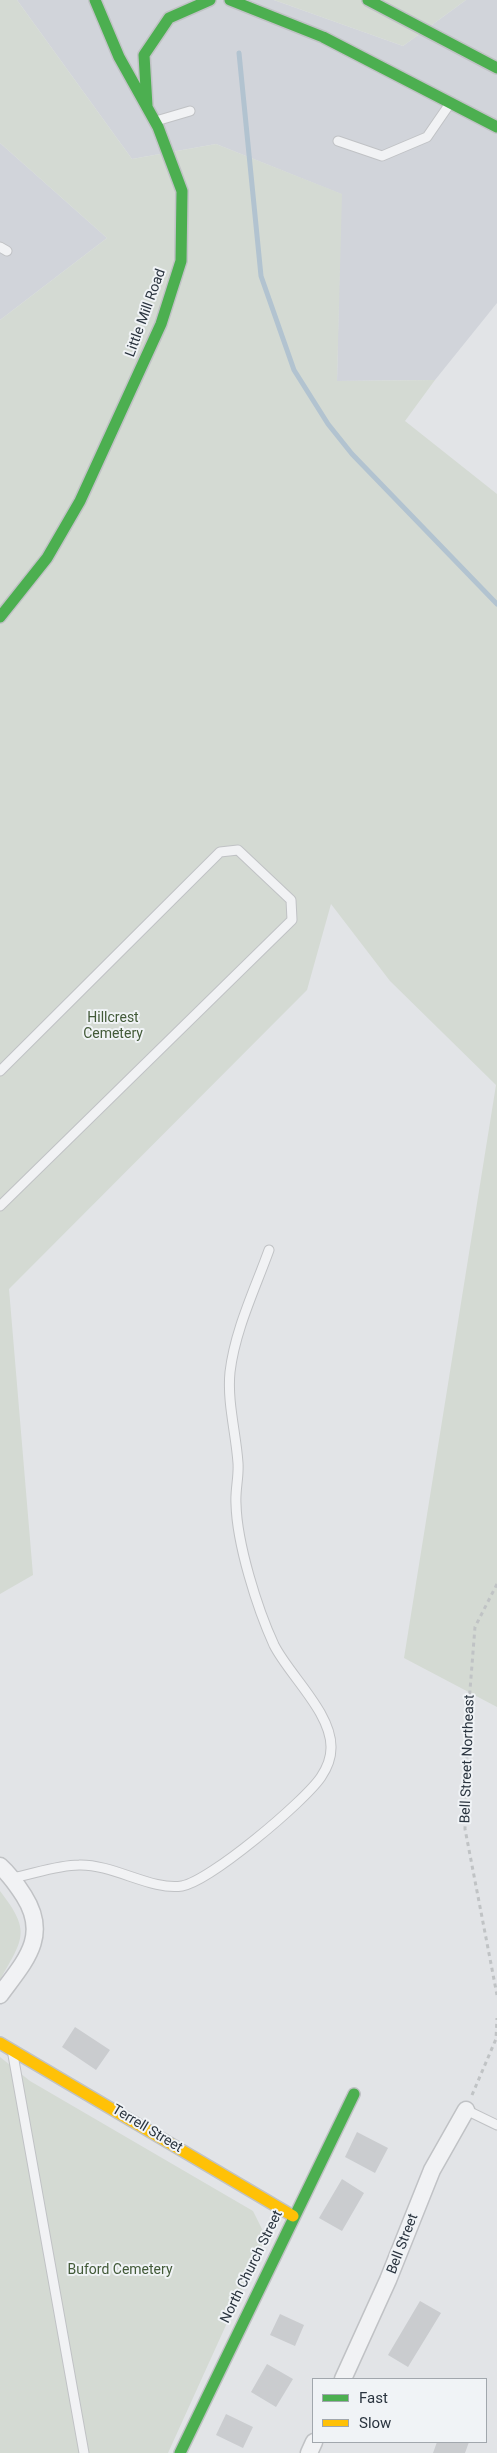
<!DOCTYPE html>
<style>
body{margin:0}
#map{position:relative;width:497px;height:2453px;overflow:hidden;background:#e2e4e7;font-family:Roboto,sans-serif}
canvas{display:block}
.legend{position:absolute;left:312px;top:2378px;width:175px;height:65px;box-sizing:border-box;background:#f0f3f6;border:1px solid #a1a7ad;margin:0;padding:6px 9px;list-style:none;font-size:15px;color:#2a343f}
.legend li{display:flex;align-items:center;gap:10px;height:25px}
.legend b{width:25px;border:1px solid #a1a7ad}
</style>
<div id="map">
<canvas width="497" height="2453"></canvas>
<ul class="legend">
<li><b style="height:6px;background:#4caf50"></b>Fast</li>
<li><b style="height:6px;background:#ffc107"></b>Slow</li>
</ul>
</div>
<script>
const ctx = document.querySelector('canvas').getContext('2d');
ctx.lineJoin = 'round';
function fill(path, color) {
  ctx.fillStyle = color;
  ctx.fill(path, 'evenodd');
}
function strokePath(path, color, width, dash) {
  ctx.strokeStyle = color;
  ctx.lineWidth = width;
  ctx.lineCap = dash ? 'butt' : 'round';
  ctx.setLineDash(dash || []);
  ctx.stroke(path);
}
function drawText(font, color, halo, rows, align = 'center') {
  ctx.font = font + ' Roboto,sans-serif';
  ctx.lineWidth = 4;
  ctx.setLineDash([]);
  ctx.textBaseline = 'middle';
  ctx.strokeStyle = halo;
  ctx.fillStyle = color;
  for (const [text, x, y, turn = 0] of rows) {
    ctx.save();
    ctx.translate(x, y);
    ctx.rotate((+turn || 0) * Math.PI / 180);
    ctx.textAlign = isNaN(turn) ? turn : align;
    if (halo) ctx.strokeText(text, 0, 0);
    ctx.fillText(text, 0, 0);
    ctx.restore();
  }
}
fill(new Path2D(`
 M17,0H274L403,46L466,0H497V303L435,380L337,381L341,194L216,144L132,159Z
 M0,143L107,238L0,320Z`), '#d1d4da');
fill(new Path2D(`
 M0,0H17L132,159L216,144L342,194L337,381L435,380L405,421L497,494V1707L404,1658L496,1085L390,981L331,904L307,990L9,1289L33,1575L0,1594V320L107,238L0,143Z
 M274,0H466L403,46Z
 M0,1891C31,1931 24,1938 0,1980Z
 M0,2057L30,2081L253,2211L266,2237L168,2453H0Z`), '#d4dad3');
strokePath(new Path2D(`
 M239,53L261,276L294,370L328,424L352,454L497,604`), '#b2c3d0', 5);
fill(new Path2D(`
 M75,2027L110,2050L96,2070L62,2047Z
 M357,2132L388,2148L375,2173L345,2157Z
 M342,2179L364,2193L342,2231L319,2218Z
 M420,2301L441,2313L408,2367L388,2355Z
 M280,2314L304,2325L295,2346L270,2335Z
 M267,2364L293,2379L276,2407L251,2392Z
 M226,2414L253,2427L243,2448L216,2435Z
 M437,2442H469L465,2453H433Z`), '#cacccf');
const lane = new Path2D(`
 M156,121L190,111
 M338,141L382,156L427,137L449,105
 M0,247L7,251
 M0,1071L220,852L238,850L291,900L292,920L0,1206
 M12,1878C33,1874 58,1865 79,1865C113,1864 152,1891 182,1886C210,1881 304,1802 321,1777C327,1768 331,1758 331,1748C332,1713 289,1675 274,1645C257,1608 237,1544 236,1504C235,1490 239,1477 238,1463C236,1433 227,1402 230,1372C235,1330 255,1289 269,1250
 M13,2055L84,2453
 M466,2110L497,2125`);
const street = new Path2D(`
 M0,1866C10,1875 17,1885 24,1896C50,1937 24,1962 0,1995
 M343,2379L388,2280L432,2170L466,2110
 M309,2453L314,2442`);
const fast = new Path2D(`
 M230,0L323,37L497,127
 M368,0L497,68
 M147,106L144,55L169,18L210,0
 M0,617L47,558L80,501L161,324L181,261L182,191L158,127L119,57L95,0
 M180,2453L354,2094`);
const slow = new Path2D(`
 M0,2043L293,2216`);
strokePath(lane, '#c0c2c5', 11);
strokePath(street, '#c0c2c5', 19);
strokePath(fast, '#c0c2c5', 14);
strokePath(slow, '#c0c2c5', 14);
strokePath(new Path2D(`
 M497,1584L475,1627L468,1715L465,1829L497,1995
 M472,2095L496,2039L497,2018`), '#c0c3c5', 3, [4, 4]);
strokePath(lane, '#f1f2f4', 9);
strokePath(street, '#f1f2f4', 16);
strokePath(fast, '#4caf50', 11);
strokePath(slow, '#ffc107', 11);
drawText('14px', '#2a343f', '#f0f3f6', [
 ["Little Mill Road",146,313,-70],
 ["Bell Street Northeast",468,1759,-88],
 ["Terrell Street",147,2129,31],
 ["Bell Street",403,2244,-69],
 ["North Church Street",252,2267,-64]
]);
drawText('14px', '#425a38', '#f0f3f6', [
 ["Hillcrest",113,1018],
 ["Cemetery",113,1034],
 ["Buford Cemetery",120,2270]
]);
</script>
